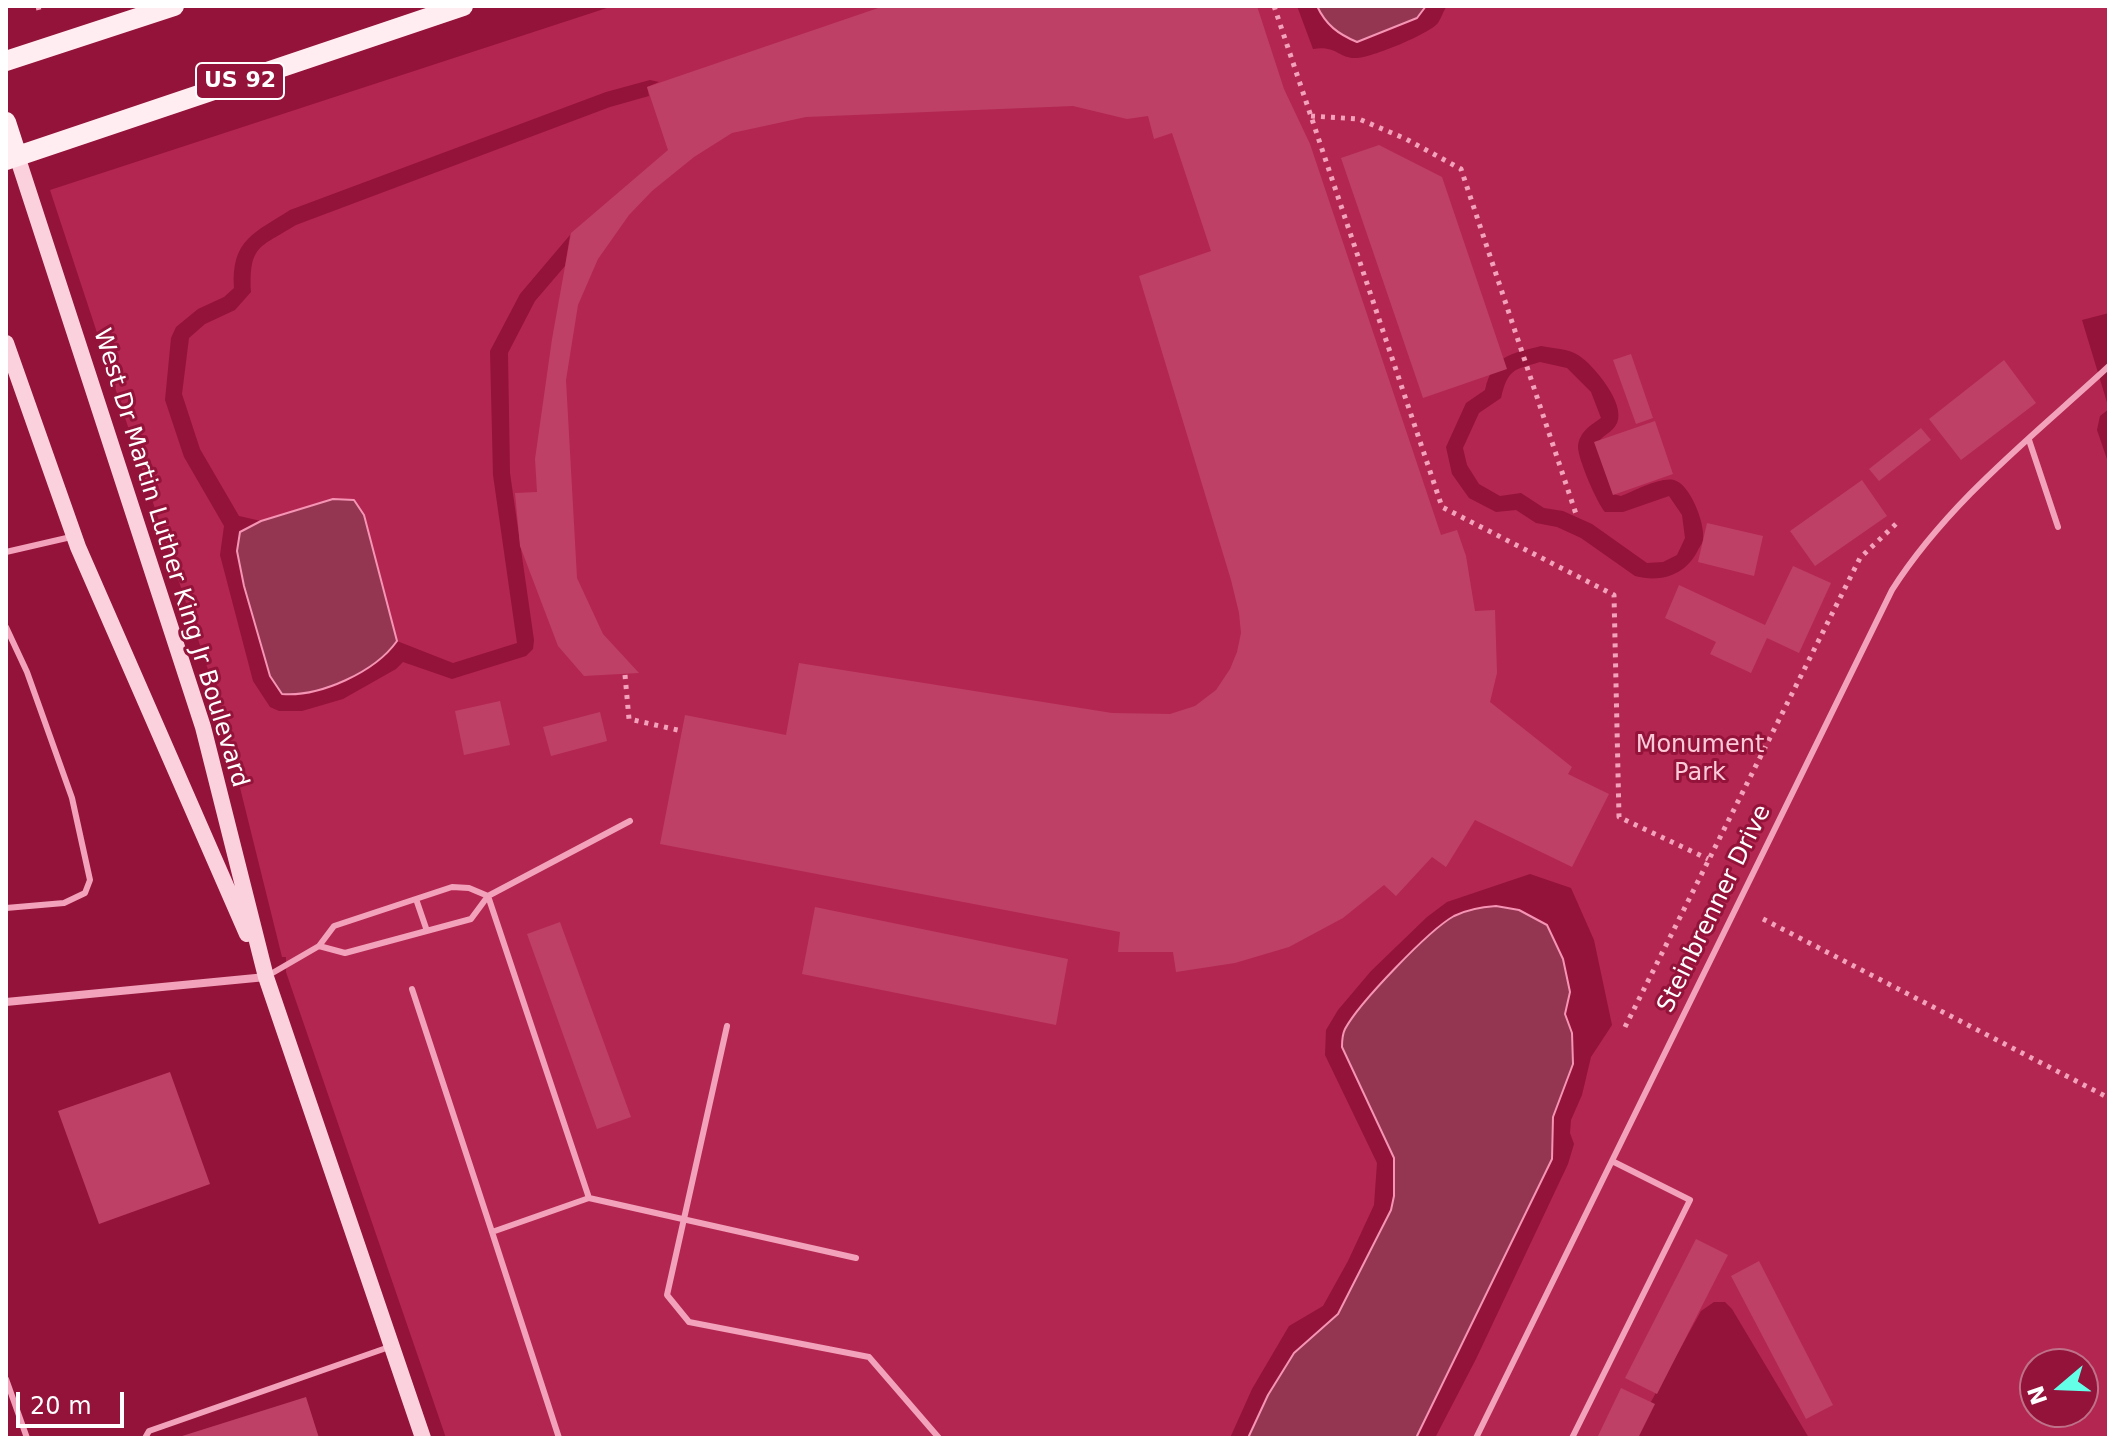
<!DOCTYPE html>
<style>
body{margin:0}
#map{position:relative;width:2115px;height:1444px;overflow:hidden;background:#94133a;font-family:"DejaVu Sans",sans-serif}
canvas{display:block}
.frame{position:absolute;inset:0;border:8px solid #fff;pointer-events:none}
.north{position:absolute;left:2019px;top:1348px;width:80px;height:80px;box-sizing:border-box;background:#94133a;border:2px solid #bf7189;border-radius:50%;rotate:251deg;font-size:22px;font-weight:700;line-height:32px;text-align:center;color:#fff}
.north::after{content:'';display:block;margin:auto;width:28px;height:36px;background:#63ffe7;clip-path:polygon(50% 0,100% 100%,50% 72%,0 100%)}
.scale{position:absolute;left:16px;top:1392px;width:108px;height:36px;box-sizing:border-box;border:4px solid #fff;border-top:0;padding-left:10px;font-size:24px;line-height:28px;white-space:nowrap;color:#fff;-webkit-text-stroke:6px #94133a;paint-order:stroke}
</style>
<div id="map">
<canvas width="2115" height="1444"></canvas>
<div class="frame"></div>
<div class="north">N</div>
<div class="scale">20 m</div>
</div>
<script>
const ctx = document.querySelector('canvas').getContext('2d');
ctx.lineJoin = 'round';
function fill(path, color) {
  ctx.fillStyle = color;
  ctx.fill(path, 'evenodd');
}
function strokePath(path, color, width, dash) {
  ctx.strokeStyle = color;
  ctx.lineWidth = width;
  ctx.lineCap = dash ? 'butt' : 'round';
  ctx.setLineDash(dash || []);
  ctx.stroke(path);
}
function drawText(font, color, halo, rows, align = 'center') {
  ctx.font = font + ' "DejaVu Sans",sans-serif';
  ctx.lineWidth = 6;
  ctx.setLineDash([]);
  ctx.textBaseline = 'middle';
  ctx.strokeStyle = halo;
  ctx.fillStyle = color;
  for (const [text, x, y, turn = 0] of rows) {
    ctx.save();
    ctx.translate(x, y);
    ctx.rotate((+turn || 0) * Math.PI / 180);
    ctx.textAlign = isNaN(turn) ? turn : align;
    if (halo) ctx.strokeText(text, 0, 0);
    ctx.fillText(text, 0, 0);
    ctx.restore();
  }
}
fill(new Path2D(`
 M613,6H1297L1313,49C1337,45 1339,59 1356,58C1371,58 1429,34 1438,23C1441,19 1443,11 1447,6H2109V313L2082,320L2109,409L2100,416L2097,430L2109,465V1438H1809L1732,1309L1725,1302H1714L1701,1311L1631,1438H1435L1476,1359L1568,1164L1574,1144L1570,1133L1571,1120L1582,1095L1591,1057L1612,1025L1594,940L1571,888L1530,874L1447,902L1427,917L1371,971L1338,1010L1326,1030L1325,1055L1377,1163L1374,1205L1348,1261L1323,1306L1289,1326L1252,1389L1230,1438H446L286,972V957H282L219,703L50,190ZM650,80L659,82L647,87L649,96L610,107L296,225C259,248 249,245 251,292L235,310L205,324L189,338L182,394L200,449L239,516L261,521L333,499L354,500L364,515L397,641L453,663L517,643L493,475L490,351L520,294L570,235L565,266L535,301L508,353L510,473L534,640L533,649L526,656L452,679L403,662L396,669L343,699L302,711H279L270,707L253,681L220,555L224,526L184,457L165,400L171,338L176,327L198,309L224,297L234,288C231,240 254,233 290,210L606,92ZM1541,346C1552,348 1569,349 1578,355C1594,365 1626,404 1617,423C1612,434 1600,435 1597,446L1613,494L1621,496C1635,491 1659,477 1674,480C1690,484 1705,523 1703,539C1703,543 1700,546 1698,550C1686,575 1661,583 1635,576L1581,538L1557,527L1536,523L1516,510L1496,512L1469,498L1452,474L1446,447L1466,403L1485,390C1493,355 1510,354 1541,346ZM2035,1364H2083V1412H2035Z
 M1540,362L1567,368L1591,392L1601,418C1591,425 1579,432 1578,447C1578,459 1597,503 1605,512H1623L1669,496L1682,515L1685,538L1677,555L1663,562L1647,563L1592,524L1563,511L1544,508L1521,493L1500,496L1479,484L1467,465L1463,448L1479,413L1501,398C1508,369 1513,370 1540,362Z`), '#b32652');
const water = new Path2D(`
 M1317,6H1426L1417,18L1357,42C1338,34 1326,25 1317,6Z
 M333,499L354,500L364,515L397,641C375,672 320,697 282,694L270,676L244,586L237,551L240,532L261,521Z
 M1496,906L1519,910L1547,925L1563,959L1570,992L1565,1014L1572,1033L1573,1064L1553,1117L1552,1159L1416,1438H1248L1268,1395L1294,1353L1338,1314L1391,1210L1394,1196V1158L1342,1047C1342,1041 1342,1035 1345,1029C1359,1003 1429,930 1454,916C1468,909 1481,907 1496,906Z`);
fill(water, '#943652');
strokePath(water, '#f594b4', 2);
fill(new Path2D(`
 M884,6H1257L1284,89L1310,144L1441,535L1457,530L1466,556L1475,611L1495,610L1497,673L1490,702L1572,767L1568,774L1609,794L1572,867L1475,820L1446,867L1432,857L1396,896L1384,885L1343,918L1289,947L1235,963L1176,972L1173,952H1118L1120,932L660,844L685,715L786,735L799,663L1112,713L1170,714L1195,706L1216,690L1230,669L1237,652L1241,633L1239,613L1231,580L1139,276L1211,251L1172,133L1154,139L1148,116L1127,119L1073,106L806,117L732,133L694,157L652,191L629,215L598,259L578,305L566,380L577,578L603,634L639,673L584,676L558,646L520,546L515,493L537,492L535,459L552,339L571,233L668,150L647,87Z
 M1379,145L1442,177L1507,369L1423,398L1341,158Z
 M1631,354L1653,418L1636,424L1613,360Z
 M2004,360L2036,403L1961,460L1929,419Z
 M1655,421L1673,474L1613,495L1594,442Z
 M1921,428L1931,440L1879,481L1869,469Z
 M1862,480L1887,516L1815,566L1790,531Z
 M1707,523L1763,536L1754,576L1698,562Z
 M1793,566L1831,583L1799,653L1767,638L1751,673L1710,654L1716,642L1665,618L1679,585L1765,625Z
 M500,701L510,745L464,755L455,711Z
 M600,712L607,741L551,756L543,727Z
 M815,907L1068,959L1056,1025L802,974Z
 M560,922L631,1117L597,1129L527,934Z
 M170,1072L210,1184L99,1224L58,1111Z
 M1696,1239L1728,1255L1657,1394L1625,1378Z
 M1759,1261L1833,1405L1806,1419L1731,1276Z
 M1621,1388L1655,1404L1638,1438H1597Z
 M306,1397L319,1438H179V1437Z`), '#be4067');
strokePath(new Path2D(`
 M38,6L40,15
 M1274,6L1442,507L1614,595L1619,817L1708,859
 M1311,116L1359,119L1406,139L1461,169L1577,517
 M625,675L629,719L682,731
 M1763,919L2109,1098
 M1625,1027L1860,558L1898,522`), '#f2a2bb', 5, [4, 6]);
strokePath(new Path2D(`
 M2029,440L2058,527
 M6,552L71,537
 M6,627L27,672L72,798L90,880L85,893L64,903L6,908
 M416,899L427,931
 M319,946L345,953L471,919L488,896L630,821
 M269,975L319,946L334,926L452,887L469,888L488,896L589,1198L492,1232L559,1438
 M412,989L492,1232
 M727,1026L667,1295L689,1322L869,1357L939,1438
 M589,1198L856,1258
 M6,1379L27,1438
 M145,1438L149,1431L392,1346
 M1476,1438L1892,590C1948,502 2033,436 2109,366
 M1572,1438L1690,1200L1612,1161`), '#f2a2bb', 6);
strokePath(new Path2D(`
 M6,1002L266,977`), '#f2a2bb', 8);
strokePath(new Path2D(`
 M17,156L203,727L266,977L423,1438
 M6,343L78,547L247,934`), '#fcd1de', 16);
strokePath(new Path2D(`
 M6,61L174,6
 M6,122L17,156
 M6,160L463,6`), '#ffedf2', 20);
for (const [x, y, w] of [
 [240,81,88]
]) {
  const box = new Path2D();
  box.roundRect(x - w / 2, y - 18, w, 36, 6);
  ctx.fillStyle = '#94133a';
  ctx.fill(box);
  strokePath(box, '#fff', 2);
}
drawText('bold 22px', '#fff', null, [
 ["US 92",240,81]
]);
drawText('24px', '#fff', '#94133a', [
 ["West Dr Martin Luther King Jr Boulevard",170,558,73],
 ["Steinbrenner Drive",1715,909,-64]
]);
drawText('24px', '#fdcada', '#94133a', [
 ["Monument",1700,746],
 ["Park",1700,774]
]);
</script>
